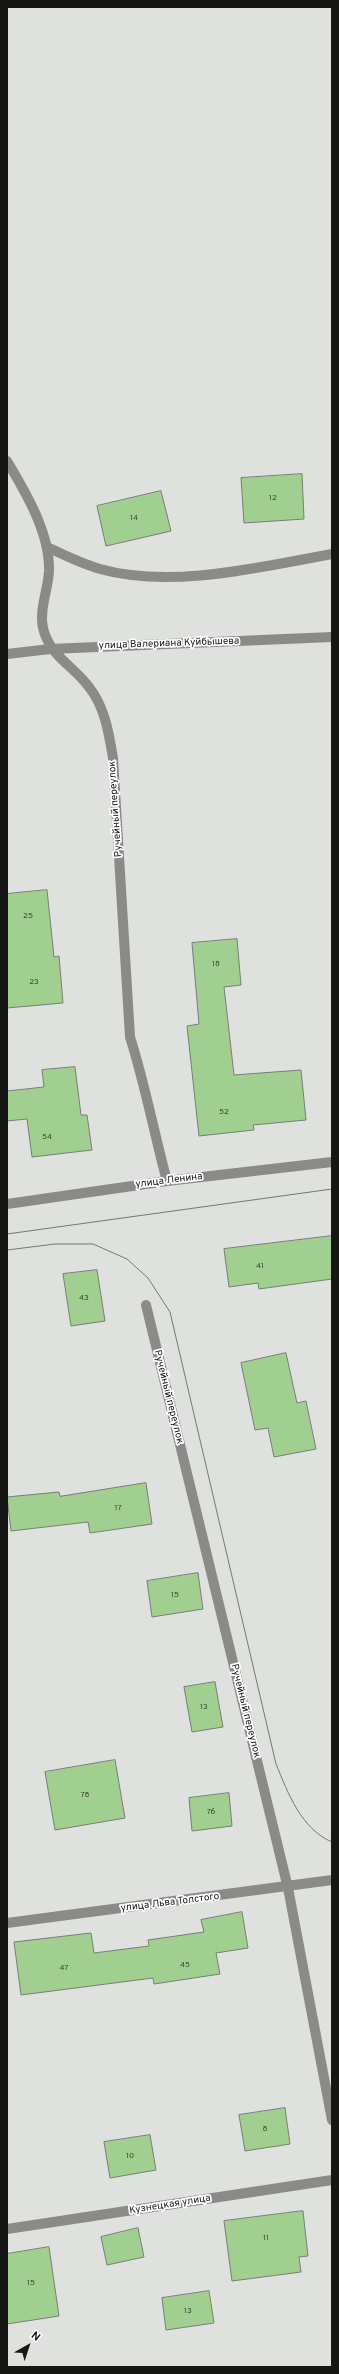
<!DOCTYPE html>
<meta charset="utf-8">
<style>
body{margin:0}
#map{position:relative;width:339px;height:2374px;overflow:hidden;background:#dee1dd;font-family:Overpass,sans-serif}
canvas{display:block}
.frame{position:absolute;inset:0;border:8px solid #161715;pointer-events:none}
.north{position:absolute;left:8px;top:2326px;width:40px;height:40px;-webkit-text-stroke:3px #fff;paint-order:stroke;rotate:39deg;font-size:11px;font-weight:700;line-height:16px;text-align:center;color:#161715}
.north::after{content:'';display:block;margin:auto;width:14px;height:18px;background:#161715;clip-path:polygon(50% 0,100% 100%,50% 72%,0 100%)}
</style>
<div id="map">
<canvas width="339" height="2374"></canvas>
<div class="frame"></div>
<div class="north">N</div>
</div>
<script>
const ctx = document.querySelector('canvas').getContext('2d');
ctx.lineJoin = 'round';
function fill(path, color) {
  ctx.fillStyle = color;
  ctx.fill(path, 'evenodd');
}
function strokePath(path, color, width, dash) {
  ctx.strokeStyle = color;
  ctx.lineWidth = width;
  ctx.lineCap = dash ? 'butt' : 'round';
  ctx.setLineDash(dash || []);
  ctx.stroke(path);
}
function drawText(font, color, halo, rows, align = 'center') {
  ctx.font = font + ' Overpass,sans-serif';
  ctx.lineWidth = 3.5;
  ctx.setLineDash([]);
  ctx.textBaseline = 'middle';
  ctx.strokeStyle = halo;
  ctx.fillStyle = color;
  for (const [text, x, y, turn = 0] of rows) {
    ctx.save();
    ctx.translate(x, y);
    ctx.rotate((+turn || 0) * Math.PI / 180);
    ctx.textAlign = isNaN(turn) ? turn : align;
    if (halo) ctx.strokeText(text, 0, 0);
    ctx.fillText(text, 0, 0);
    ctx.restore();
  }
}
const building = new Path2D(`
 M302,474L304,519L244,523L241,478Z
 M161,491L171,531L106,546L97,506Z
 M47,890L54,957L59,956L63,1003L7,1008V894Z
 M237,939L241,985L224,987L234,1075L301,1070L306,1120L253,1125L254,1130L199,1136L187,1026L199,1024L192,943Z
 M75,1067L81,1115H87L92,1150L32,1157L27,1119L7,1121V1091L44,1087L42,1070Z
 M332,1236V1279L259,1289L258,1283L229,1287L224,1249Z
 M97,1270L105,1321L71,1326L63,1274Z
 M286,1353L297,1403L306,1401L316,1449L274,1457L268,1428L255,1430L241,1363Z
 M146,1483L152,1524L90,1533L88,1522L11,1531L7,1497L59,1492L60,1496Z
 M198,1573L203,1609L152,1617L147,1581Z
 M215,1682L223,1727L192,1732L184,1687Z
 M115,1760L125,1818L55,1830L45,1772Z
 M229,1793L232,1826L192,1831L189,1798Z
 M242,1912L248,1948L216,1953L220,1974L154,1984L153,1978L21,1995L14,1942L91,1933L94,1953L149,1946L148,1940L204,1932L201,1920Z
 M285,2108L290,2144L245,2151L239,2115Z
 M150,2135L156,2170L110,2178L104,2142Z
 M303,2211L308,2256L299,2257L301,2272L232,2281L224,2221Z
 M138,2228L144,2257L107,2265L101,2237Z
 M49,2247L59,2316L7,2324V2254Z
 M209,2291L214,2323L166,2330L162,2298Z`);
fill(building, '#a1cf90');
strokePath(building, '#797c78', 1);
strokePath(new Path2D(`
 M7,461C26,493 50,533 49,571C48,590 39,610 43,628C50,657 73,665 89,687C105,707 109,734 113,758L130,1037C145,1084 154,1133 167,1181
 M47,547C64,555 82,564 100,569C172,589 260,567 332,554
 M7,654L50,649L332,637
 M7,1204L167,1181L332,1162
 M146,1305L288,1888L332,2120
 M7,1923L332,1880
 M7,2229L332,2180`), '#8a8b89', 10);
strokePath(new Path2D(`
 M7,1234L332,1189
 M7,1250L55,1244H93L127,1259L148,1278L170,1312L276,1764C288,1793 301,1829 332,1842`), '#757774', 1);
drawText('8px', '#394534', null, [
 ["12",273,498],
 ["14",134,518],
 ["25",28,916],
 ["18",216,964],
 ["23",34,982],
 ["52",224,1112],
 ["54",47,1137],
 ["41",260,1266],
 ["43",84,1298],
 ["17",118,1508],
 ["15",175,1595],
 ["13",204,1707],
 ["78",85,1795],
 ["76",211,1812],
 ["45",185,1965],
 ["47",64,1968],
 ["8",265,2129],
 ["10",130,2156],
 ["11",266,2238],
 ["15",31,2283],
 ["13",188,2311]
]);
drawText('10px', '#161715', '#fff', [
 ["улица Валериана Куйбышева",169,644,-2],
 ["Ручейный переулок",116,809,-94],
 ["улица Ленина",169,1181,-7],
 ["Ручейный переулок",168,1397,76],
 ["Ручейный переулок",245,1711,76],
 ["улица Льва Толстого",170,1903,-7],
 ["Кузнецкая улица",170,2205,-9]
]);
</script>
